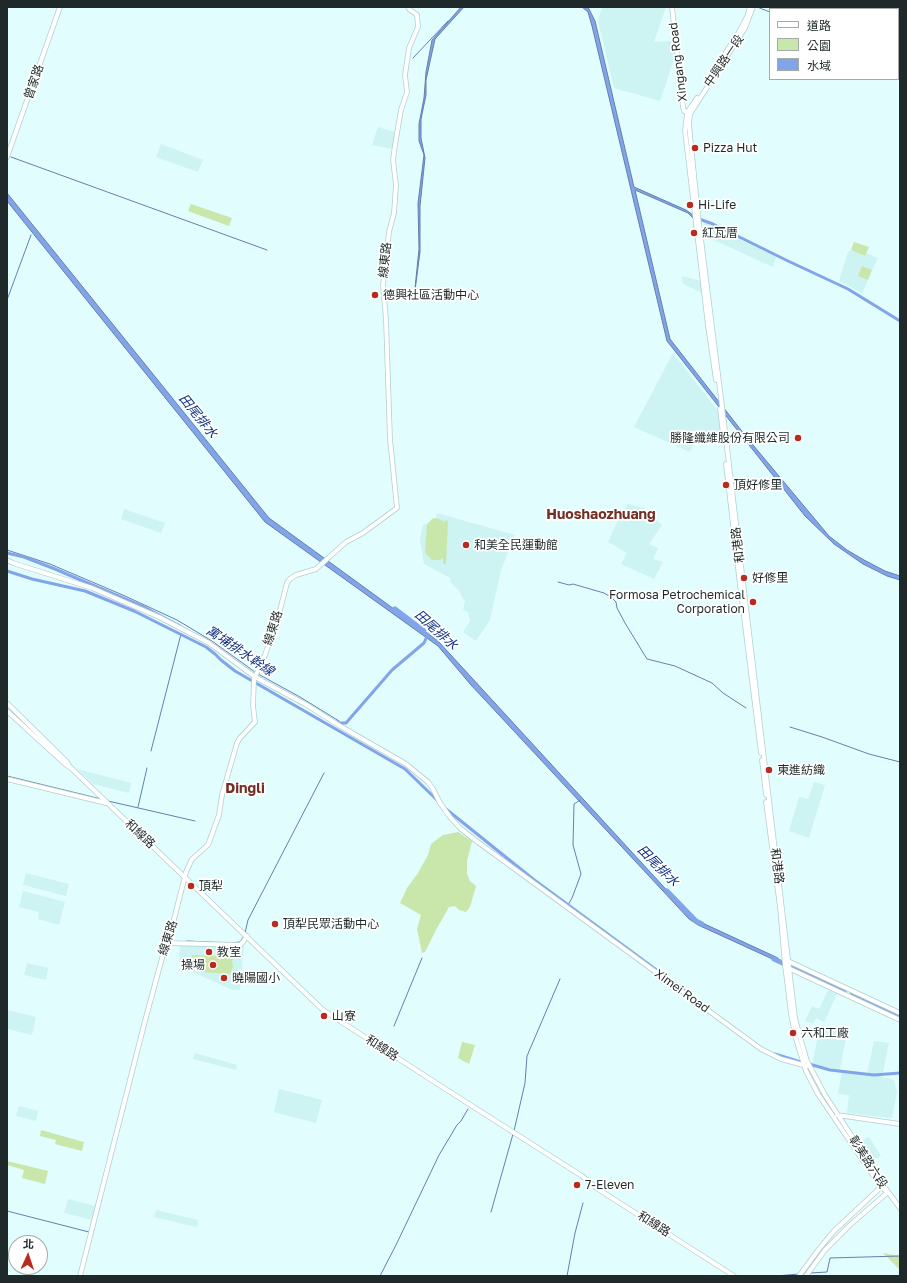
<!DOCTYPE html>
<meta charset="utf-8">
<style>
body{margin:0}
#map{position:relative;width:907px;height:1283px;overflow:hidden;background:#e2fdfd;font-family:"Golos Text","Noto Sans TC",sans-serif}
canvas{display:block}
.frame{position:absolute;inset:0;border:8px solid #1f2929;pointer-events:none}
.legend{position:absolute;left:769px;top:8px;width:130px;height:72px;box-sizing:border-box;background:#fff;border:1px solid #a5a9a9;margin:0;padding:5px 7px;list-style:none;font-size:12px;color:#1f2929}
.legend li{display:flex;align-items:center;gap:8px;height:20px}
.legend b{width:20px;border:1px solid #a5a9a9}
.north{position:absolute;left:8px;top:1235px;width:40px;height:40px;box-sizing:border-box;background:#fff;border:1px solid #a5a9a9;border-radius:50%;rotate:3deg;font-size:11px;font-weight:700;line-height:16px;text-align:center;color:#1f2929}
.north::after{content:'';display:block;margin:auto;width:14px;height:18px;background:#b92b1f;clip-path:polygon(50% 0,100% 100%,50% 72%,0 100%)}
</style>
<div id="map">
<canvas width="907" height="1283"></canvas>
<div class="frame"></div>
<ul class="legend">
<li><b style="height:5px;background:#fff"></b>道路</li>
<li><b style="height:11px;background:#c9e6ab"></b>公園</li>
<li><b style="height:11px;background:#82a4e9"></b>水域</li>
</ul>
<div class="north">北</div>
</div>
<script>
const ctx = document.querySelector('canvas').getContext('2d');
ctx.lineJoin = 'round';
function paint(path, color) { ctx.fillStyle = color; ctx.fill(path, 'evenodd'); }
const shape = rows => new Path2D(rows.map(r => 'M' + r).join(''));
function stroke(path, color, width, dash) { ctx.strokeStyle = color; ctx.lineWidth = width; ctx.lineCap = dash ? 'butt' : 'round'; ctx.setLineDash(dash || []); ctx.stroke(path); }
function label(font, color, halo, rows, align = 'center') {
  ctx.font = font + ' "Golos Text","Noto Sans TC",sans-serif'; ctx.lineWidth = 3.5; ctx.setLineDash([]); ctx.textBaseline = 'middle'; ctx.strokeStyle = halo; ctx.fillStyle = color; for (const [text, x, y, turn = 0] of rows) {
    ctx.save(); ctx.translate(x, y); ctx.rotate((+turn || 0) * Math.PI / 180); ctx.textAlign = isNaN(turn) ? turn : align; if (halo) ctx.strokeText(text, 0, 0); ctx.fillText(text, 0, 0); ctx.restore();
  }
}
paint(shape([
 [602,7,666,7,654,42,673,41,675,56,660,101,614,88,598,21],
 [378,127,395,132,393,149,372,145],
 [161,144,203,160,198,172,156,157],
 [705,223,776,257,773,267,705,236,704,224],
 [851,250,865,256,866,253,878,258,872,270,862,267,858,276,868,280,862,293,839,281,848,252],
 [682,276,701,281,703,293,683,284],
 [673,353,718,411,721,444,698,435,690,452,634,427],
 [628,504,644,508,662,525,649,544,658,548,653,559,663,562,654,579,621,564,627,553,608,542,620,516],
 [124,509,165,523,161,533,121,519],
 [437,513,515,535,501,570,490,620,476,641,463,632,470,621,468,612,463,610,465,601,462,597,459,590,451,583,450,578,424,564,420,540,422,528,424,524,434,524],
 [77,769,131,783,129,793,93,784],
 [814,782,825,785,809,838,789,831,799,797,808,799],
 [26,873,69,884,66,896,23,885],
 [23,891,65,902,59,925,38,919,39,912,19,907],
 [180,944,240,946,244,944,240,990,233,990,181,967,179,960],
 [27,963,48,968,46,980,24,975],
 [828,990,837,994,824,1022,816,1018,813,1024,805,1021,812,1006,819,1009],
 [7,1010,36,1017,32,1035,7,1029],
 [820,1026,847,1032,840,1070,812,1065],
 [874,1041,889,1043,882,1077,894,1080,897,1092,892,1118,847,1113,849,1095,838,1094,842,1072,867,1075],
 [195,1053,237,1065,236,1070,193,1059],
 [279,1089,322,1100,316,1123,274,1112],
 [19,1106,38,1111,36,1121,16,1116],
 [869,1137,881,1156,869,1162,857,1142],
 [68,1199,96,1206,93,1220,64,1213],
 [156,1210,198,1220,197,1227,154,1217]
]), '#cdf3f3');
paint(shape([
 [191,204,232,218,229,226,188,211],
 [854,242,869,247,865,256,851,250],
 [862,266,872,270,868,280,858,276],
 [435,518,439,519,445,522,445,520,448,521,446,564,443,564,443,558,439,560,432,560,427,555,425,552,427,524,432,519],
 [458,832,472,841,467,861,467,874,470,881,476,886,470,907,466,912,459,910,455,906,449,907,436,930,425,952,422,953,417,929,421,915,400,903,407,888,418,873,428,855,431,844,443,835],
 [192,955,233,957,233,960,232,960,233,967,231,971,233,971,233,974,200,972,195,967,195,963,197,959,192,958],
 [462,1042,475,1045,469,1064,458,1058],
 [41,1130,84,1142,82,1151,55,1144,56,1140,40,1136],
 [7,1161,48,1171,45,1184,22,1178,24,1170,7,1165],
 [883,1253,900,1256,900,1270]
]), '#c9e6ab');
const water = shape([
 [461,7,464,7,435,39,426,80,426,95,421,119,421,138,425,158,420,206,420,252,414,298,419,249,418,203,424,155,419,141,419,124,424,98,426,72,432,40,461,7],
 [582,7,587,7,589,9,595,21,634,187,686,210,693,215,693,218,688,213,635,190,670,339,748,439,829,536,847,550,864,560,885,571,900,576,900,580,887,576,863,564,834,544,805,516,667,341,592,26,588,12,582,7],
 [7,193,269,518,438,641,685,910,696,920,778,958,779,962,698,925,689,919,471,685,438,646,265,522,7,201,7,193]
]);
paint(water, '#82a4e9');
stroke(water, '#647faf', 1);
stroke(shape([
 [757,7,770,12],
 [413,58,448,21],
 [898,71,900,71],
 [11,157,267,250],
 [7,300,31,235],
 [7,550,50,564,125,596,177,620,212,641,255,672],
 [558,582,569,585,573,584,604,593,611,597,616,602,617,608,625,623,647,659,675,666,712,683,723,693,746,708],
 [258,674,300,697,339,721],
 [790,727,822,737,869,754,900,762],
 [151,751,181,634],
 [7,776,101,799],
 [108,801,195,821],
 [138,807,147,768],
 [568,905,572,898,581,874,573,845,574,804,580,800],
 [245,933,248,920,324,773],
 [187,941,230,943,240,942,244,936],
 [394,1026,422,958],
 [514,1131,525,1083,527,1056,560,979],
 [7,1211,89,1232],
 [491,1212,513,1134],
 [810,1273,827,1272,830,1258,900,1256],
 [380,1276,396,1245,439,1155,457,1125,461,1121,468,1109],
 [567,1276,575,1233,583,1203],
 [776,1276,799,1274]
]), '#647faf', 1);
stroke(shape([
 [699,219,713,224,788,261,848,289,900,321],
 [7,553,24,557,55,569,144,607,180,626],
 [7,571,32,579,85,591,134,611,206,647,215,654,221,660,235,671,405,769,438,801],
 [336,722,339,723,346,723,392,670,424,643,428,634],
 [446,809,533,879,685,991],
 [775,1054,804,1063],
 [809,1064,830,1070,874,1075,900,1073]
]), '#82a4e9', 3);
stroke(shape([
 [395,609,424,631],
 [667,891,696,921,702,924],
 [774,959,844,992],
 [852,995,900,1017]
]), '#82a4e9', 5);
const secondary = shape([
 [672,7,683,107,684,111,690,114],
 [753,7,745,28,690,114,689,124,698,215,723,414,795,1018,800,1037,807,1061,825,1095,888,1192,900,1208],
 [708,80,739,32,747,17,750,7],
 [697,98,687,113,685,131,708,326,716,380],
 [7,157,60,7],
 [720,409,723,434],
 [726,464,740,585,761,753],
 [7,560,13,563,92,588,159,617,209,643,255,677,305,704,340,726,406,764,428,782,433,789,440,803,450,817,460,828,475,840,761,1049,781,1059,807,1066],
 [7,703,67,762,70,767],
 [7,711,65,764,71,768,323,1010,433,1081,582,1176,598,1189,734,1276],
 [762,760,766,795],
 [7,779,106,803],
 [766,802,780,907,785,965,791,1014,796,1039,806,1071,818,1094,874,1177,881,1187,886,1191],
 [168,943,240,945,243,942,247,936],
 [788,961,900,1013],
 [788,968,900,1020],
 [837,1115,900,1124],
 [80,1276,145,1021,165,947,168,943,186,872,192,859,208,845,219,815,222,795,237,743,240,738,255,722,253,706,254,679,265,655,280,610,287,583,290,579,296,575,316,569,346,542,363,533,397,508,390,439,386,320,383,285,389,232,394,213,396,185,393,160,395,145,401,110,407,92,405,75,409,48,418,27,417,15,409,9,410,7],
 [799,1276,819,1249,834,1231,882,1186],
 [806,1276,825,1250,850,1225,888,1192]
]);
stroke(secondary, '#b3cece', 5.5);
stroke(secondary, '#fff', 4);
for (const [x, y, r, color] of [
 [695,148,4,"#b92b1f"],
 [690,205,4,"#b92b1f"],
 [694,233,4,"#b92b1f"],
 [375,295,4,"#b92b1f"],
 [798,438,4,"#b92b1f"],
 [726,485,4,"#b92b1f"],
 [466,545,4,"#b92b1f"],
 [744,578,4,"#b92b1f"],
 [753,602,4,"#b92b1f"],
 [769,770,4,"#b92b1f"],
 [191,886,4,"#b92b1f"],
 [275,924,4,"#b92b1f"],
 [209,952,4,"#b92b1f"],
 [213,965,4,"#b92b1f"],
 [224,978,4,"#b92b1f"],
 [324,1016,4,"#b92b1f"],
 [793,1033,4,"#b92b1f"],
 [577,1185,4,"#b92b1f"]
]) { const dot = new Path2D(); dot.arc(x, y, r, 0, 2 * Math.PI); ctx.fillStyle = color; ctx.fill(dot); stroke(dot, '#fff', 1.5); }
label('12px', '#1f2929', '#fff', [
 ["中興路一段",724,61,-56],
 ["Xingang Road",678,62,-97],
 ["曾家路",34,82,-71],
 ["線東路",385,260,-84],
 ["和港路",738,545,-97],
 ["線東路",273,628,-72],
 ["和線路",140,834,43],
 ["和港路",777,866,83],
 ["線東路",168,938,-73],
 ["Ximei Road",682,991,36],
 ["和線路",382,1048,33],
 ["彰美路六段",868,1162,57],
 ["和線路",654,1224,32]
]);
label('12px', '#1f2929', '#fff', [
 ["Pizza Hut",703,148],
 ["Hi-Life",698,205],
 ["紅瓦厝",702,233],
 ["德興社區活動中心",383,295],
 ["勝隆纖維股份有限公司",790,438,"right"],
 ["頂好修里",734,485],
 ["和美全民運動館",474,545],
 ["好修里",752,578],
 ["Formosa Petrochemical",745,595,"right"],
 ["Corporation",745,609,"right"],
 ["東進紡織",777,770],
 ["頂犁",199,886],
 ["頂犁民眾活動中心",283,924],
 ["教室",217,952],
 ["操場",205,965,"right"],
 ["曉陽國小",232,978],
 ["山寮",332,1016],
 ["六和工廠",801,1033],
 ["7-Eleven",585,1185]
], 'left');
label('italic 13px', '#113381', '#fff', [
 ["田尾排水",198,416,51],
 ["田尾排水",436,630,42],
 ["寓埔排水幹線",240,651,34],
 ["田尾排水",658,866,45]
]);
label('bold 14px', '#742f26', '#fff', [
 ["Huoshaozhuang",601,515],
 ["Dingli",245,789]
]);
</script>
